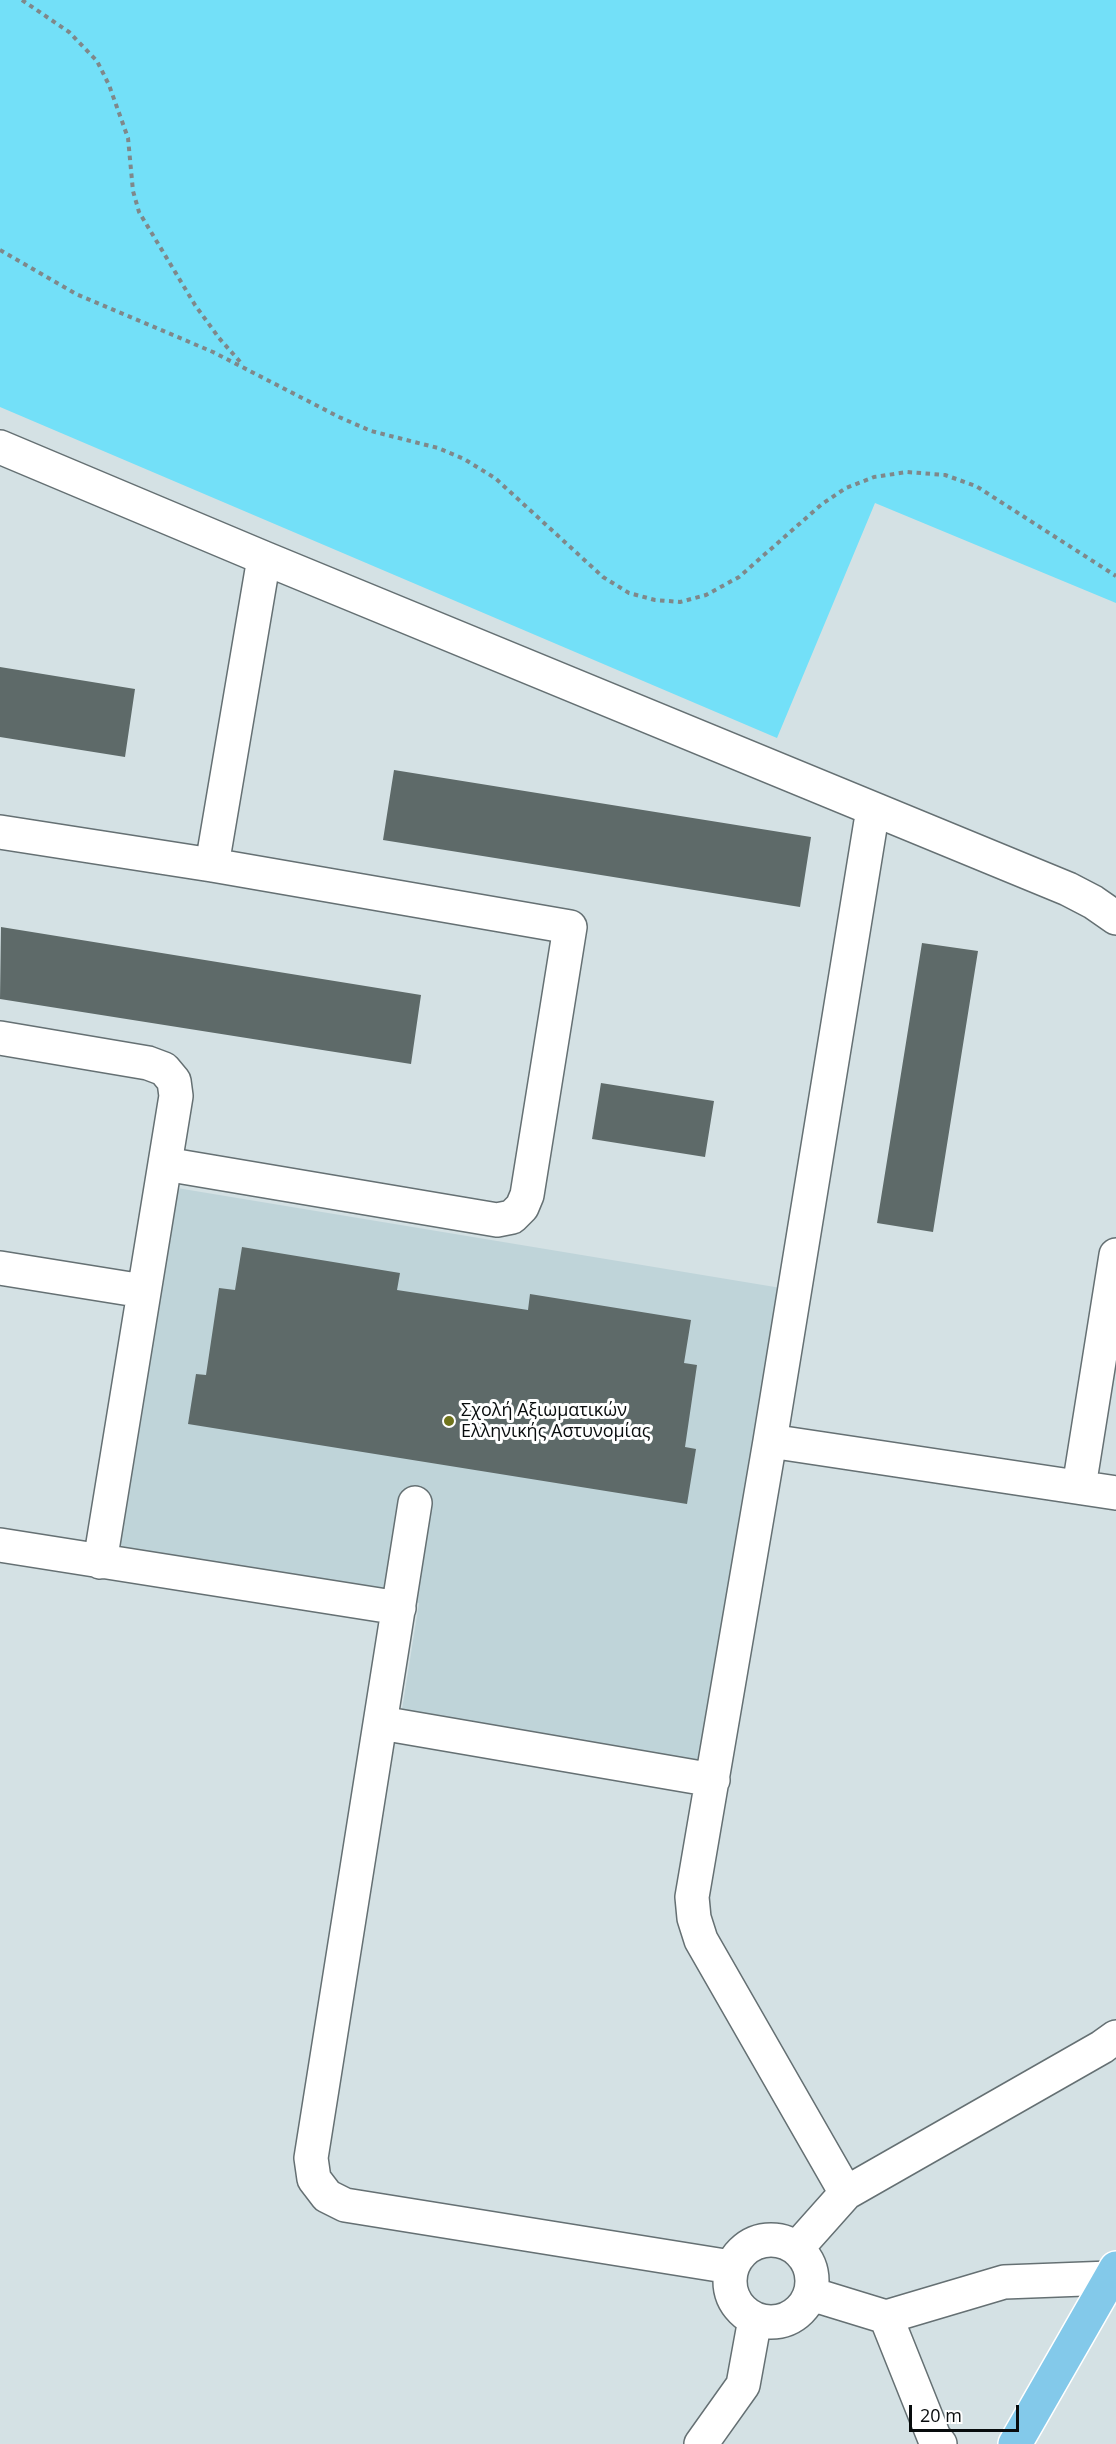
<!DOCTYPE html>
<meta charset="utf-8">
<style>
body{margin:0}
#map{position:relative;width:1116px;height:2444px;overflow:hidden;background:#d4e1e4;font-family:"Open Sans",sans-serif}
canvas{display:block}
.scale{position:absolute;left:909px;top:2405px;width:110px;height:27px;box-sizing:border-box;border:3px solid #080c0d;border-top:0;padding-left:8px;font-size:18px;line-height:21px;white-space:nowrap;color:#080c0d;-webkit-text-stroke:4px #fff;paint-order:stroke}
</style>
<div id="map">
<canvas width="1116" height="2444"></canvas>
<div class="scale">20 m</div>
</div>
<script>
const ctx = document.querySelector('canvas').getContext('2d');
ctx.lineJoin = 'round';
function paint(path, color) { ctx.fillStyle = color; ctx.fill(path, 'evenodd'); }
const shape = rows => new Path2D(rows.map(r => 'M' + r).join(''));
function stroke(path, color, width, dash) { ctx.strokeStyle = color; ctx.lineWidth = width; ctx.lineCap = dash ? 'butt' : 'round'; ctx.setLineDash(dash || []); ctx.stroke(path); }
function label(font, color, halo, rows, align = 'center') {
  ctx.font = font + ' "Open Sans",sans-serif'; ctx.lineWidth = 6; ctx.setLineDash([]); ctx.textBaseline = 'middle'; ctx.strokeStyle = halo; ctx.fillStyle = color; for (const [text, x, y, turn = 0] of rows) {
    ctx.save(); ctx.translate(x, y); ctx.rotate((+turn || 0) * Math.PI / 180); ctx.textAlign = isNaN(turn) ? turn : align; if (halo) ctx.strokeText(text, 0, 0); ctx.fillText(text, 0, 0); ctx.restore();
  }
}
paint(shape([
 [177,1188,781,1288,703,1765,401,1716,419,1603,118,1554]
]), '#bfd4d9');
paint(shape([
 [0,0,1116,0,1116,603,875,503,777,738,0,407]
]), '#73e0f8');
paint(shape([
 [0,667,135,689,125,757,0,737],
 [394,770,811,837,800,907,383,840],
 [1,927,421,995,411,1064,0,999],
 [922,943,978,951,933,1232,877,1223],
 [601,1083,714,1101,705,1157,592,1139],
 [242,1247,400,1273,397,1290,528,1310,530,1294,691,1320,684,1363,697,1365,685,1447,696,1449,687,1504,188,1424,196,1374,206,1375,219,1288,235,1290]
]), '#5e6a69');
const minor = shape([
 [0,447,264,558,1068,889,1093,902,1116,918],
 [0,832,212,865,570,927,527,1195,522,1207,512,1217,497,1220,165,1164],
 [212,865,264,558],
 [0,1038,148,1063,164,1069,174,1081,176,1096,100,1562],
 [0,1268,143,1291],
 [770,1441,1116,1493],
 [1079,1487,1116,1255],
 [415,1503,311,2158,314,2179,327,2196,345,2205,731,2267],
 [0,1545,399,1608],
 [381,1723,713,1780],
 [846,2193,1102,2047,1116,2037],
 '730 2281a41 41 0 1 1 82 0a41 41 0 1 1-82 0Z',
 [797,2248,846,2193,701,1940,694,1918,692,1897,770,1441,873,809],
 [811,2294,886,2317,1004,2282,1110,2278],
 [886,2317,934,2437,940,2444],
 [701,2444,743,2385,755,2319]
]);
const major = shape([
 [1015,2444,1116,2268]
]);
stroke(minor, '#657073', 36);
stroke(major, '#fff', 36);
stroke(shape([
 [22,0,69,32,97,61,109,85,128,138,133,191,139,212,195,305,219,338,242,364],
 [0,250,76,294,213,352,339,417,371,431,438,448,464,459,495,478,603,577,629,593,655,600,680,602,706,595,739,577,822,504,846,488,874,477,907,472,945,475,976,486,1116,576]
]), '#7f888a', 4, [4.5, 4.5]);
stroke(minor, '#fff', 33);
stroke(major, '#83c9ea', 33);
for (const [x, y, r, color] of [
 [449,1421,6,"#70741c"]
]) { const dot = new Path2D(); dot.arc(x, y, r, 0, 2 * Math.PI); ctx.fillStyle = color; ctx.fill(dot); stroke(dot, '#fff', 2); }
label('18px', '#080c0d', '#fff', [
 ["Σχολή Αξιωματικών",461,1411],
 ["Ελληνικής Αστυνομίας",461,1432]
], 'left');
</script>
